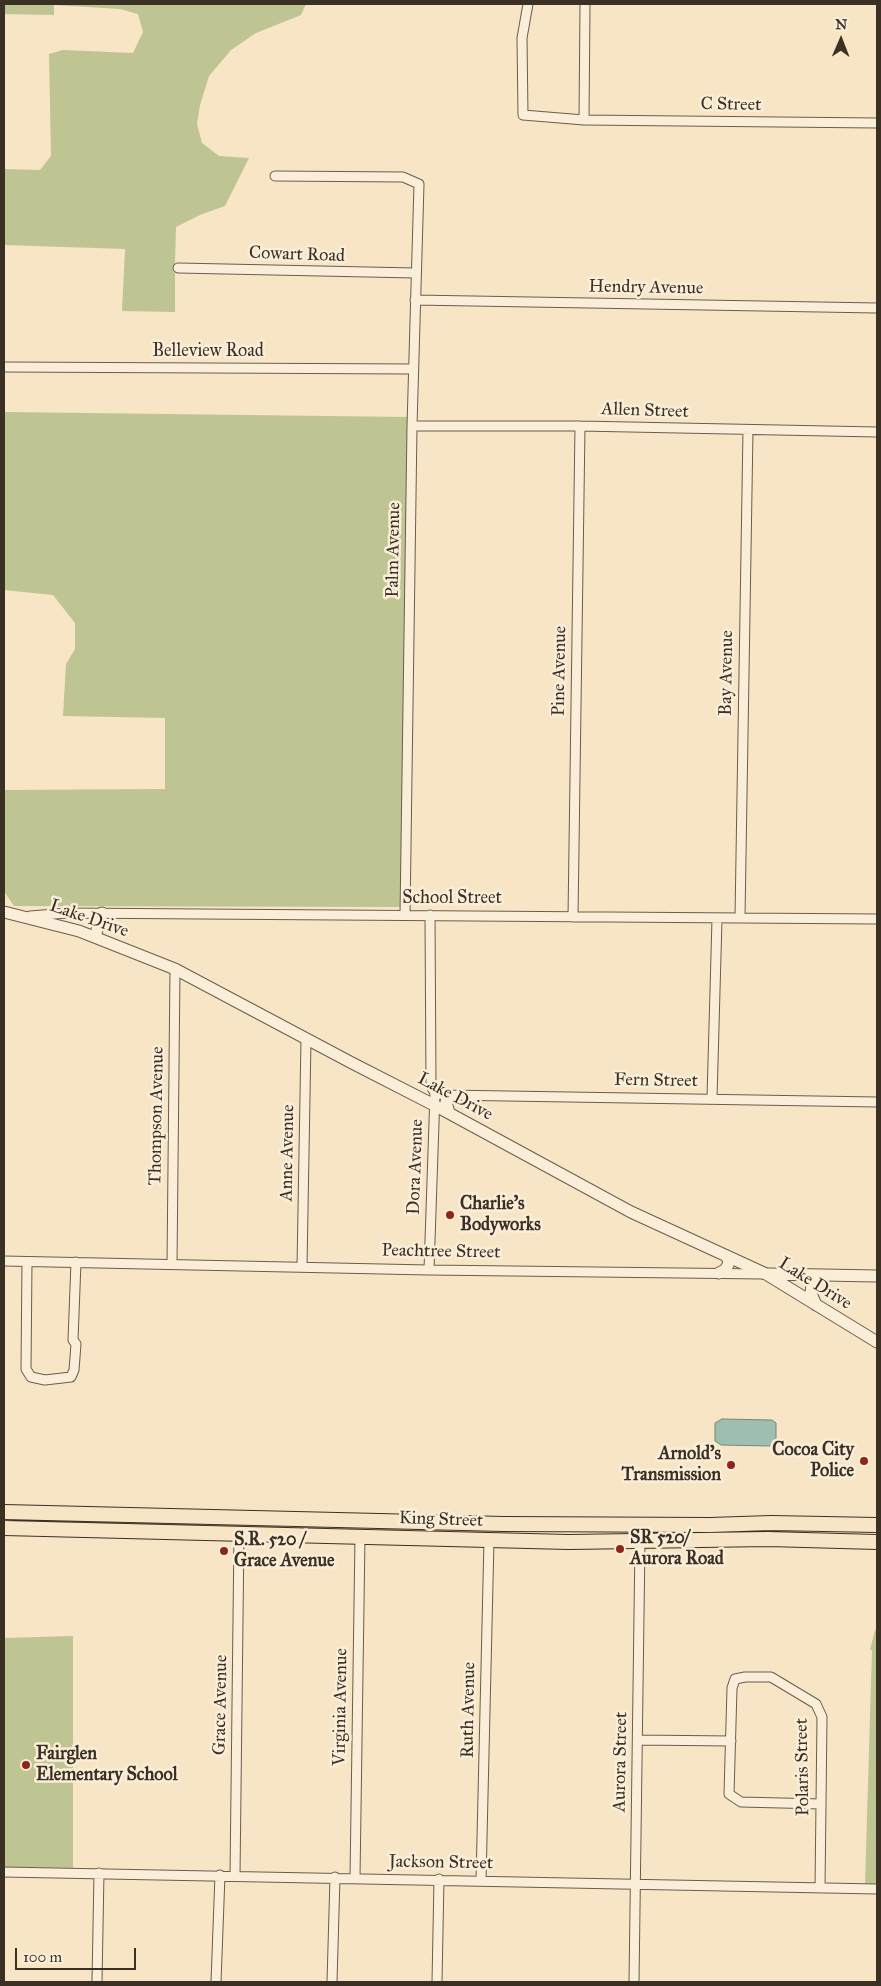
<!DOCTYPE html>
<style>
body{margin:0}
#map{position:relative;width:881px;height:1986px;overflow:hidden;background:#f7e5c5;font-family:"IM FELL Great Primer",serif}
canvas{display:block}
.frame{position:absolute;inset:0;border:5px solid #3b3024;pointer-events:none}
.north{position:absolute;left:816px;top:15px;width:50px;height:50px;-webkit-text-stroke:4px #faeed9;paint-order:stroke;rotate:1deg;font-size:14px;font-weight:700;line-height:20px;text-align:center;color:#3b3024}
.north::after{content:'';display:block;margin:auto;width:18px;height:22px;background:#3b3024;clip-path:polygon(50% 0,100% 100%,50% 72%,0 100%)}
.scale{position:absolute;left:15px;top:1948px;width:121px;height:22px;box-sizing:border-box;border:2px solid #3b3024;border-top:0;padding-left:6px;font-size:15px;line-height:18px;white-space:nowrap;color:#3b3024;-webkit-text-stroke:4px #faeed9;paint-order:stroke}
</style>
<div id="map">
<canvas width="881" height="1986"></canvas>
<div class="frame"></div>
<div class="north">N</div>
<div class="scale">100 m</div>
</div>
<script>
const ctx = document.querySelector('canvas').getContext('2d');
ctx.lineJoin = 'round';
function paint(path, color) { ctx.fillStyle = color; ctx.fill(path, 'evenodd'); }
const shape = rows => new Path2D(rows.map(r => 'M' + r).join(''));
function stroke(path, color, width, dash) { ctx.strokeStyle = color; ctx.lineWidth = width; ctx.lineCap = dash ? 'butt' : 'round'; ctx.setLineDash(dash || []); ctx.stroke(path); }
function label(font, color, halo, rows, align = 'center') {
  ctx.font = font + ' "IM FELL Great Primer",serif'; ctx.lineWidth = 5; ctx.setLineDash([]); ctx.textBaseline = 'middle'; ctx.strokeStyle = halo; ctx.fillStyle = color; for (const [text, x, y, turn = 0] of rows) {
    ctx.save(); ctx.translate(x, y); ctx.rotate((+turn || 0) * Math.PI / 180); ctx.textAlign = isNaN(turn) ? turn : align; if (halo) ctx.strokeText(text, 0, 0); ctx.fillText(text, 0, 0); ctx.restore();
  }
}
paint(shape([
 [4,4,306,4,301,15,256,33,231,50,209,76,200,105,197,124,202,143,219,156,249,158,225,206,200,215,176,227,175,263,174,264,173,272,175,273,175,312,122,311,125,249,4,245,4,169,40,170,51,156,49,54,63,50,133,53,143,32,138,14,120,9,54,5,54,15,4,14],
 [4,412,408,417,401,907,14,906,5,893,4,790,165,789,165,718,63,716,66,664,75,649,75,623,53,595,4,590],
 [875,1630,877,1630,877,1884,865,1884,872,1650,870,1650],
 [73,1636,73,1868,4,1867,4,1638]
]), '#bfc493');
const water = shape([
 [722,1419,772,1420,776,1423,776,1442,772,1446,721,1445,715,1441,715,1423,722,1419]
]);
paint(water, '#9ebfb0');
stroke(water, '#768678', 1);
const minor = shape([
 [528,4,522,38,523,115,584,120,877,123],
 [584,120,585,4],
 [275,176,403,177,419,184,412,426,405,915],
 [178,268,415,273],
 [415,300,877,308],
 [4,367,413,369],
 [412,426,580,426,877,432],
 [30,916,67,913,877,919],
 [573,917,580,426],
 [740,917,748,430],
 [435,1093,445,1095,877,1102],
 [712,1098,717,919],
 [4,1261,429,1270,763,1274],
 [27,1262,26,1369,31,1377,45,1380,71,1377,74,1370,76,1344,73,1340,76,1262],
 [172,1264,175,969],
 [302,1267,306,1039],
 [429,1270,435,1093,431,1086,430,915],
 [638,1740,731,1741],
 [4,1872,877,1889],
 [235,1876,239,1534],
 [355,1878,360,1536],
 [481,1881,489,1540],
 [820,1888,821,1804,822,1717,816,1704,771,1677,745,1677,735,1679,732,1688,729,1794,741,1802,821,1804],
 [97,1982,99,1873],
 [216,1982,220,1875],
 [332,1982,335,1877],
 [437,1982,439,1879],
 [634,1982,640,1542]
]);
const tertiary = shape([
 [4,912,79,931,175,969,352,1063,434,1105,631,1212,766,1274,877,1342],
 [95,937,102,913],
 [448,1095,446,1102,449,1113],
 [719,1273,725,1270,728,1265,729,1260,725,1255],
 [768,1274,877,1276],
 [816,1305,811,1293,812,1284,818,1275]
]);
const primary = shape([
 [4,1512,504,1524,710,1525,771,1523,877,1525],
 [4,1528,569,1542,768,1539,877,1542]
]);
stroke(minor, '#6a5d4c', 11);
stroke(tertiary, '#6a5d4c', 13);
stroke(primary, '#3b3024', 16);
stroke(minor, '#faeed9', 9);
stroke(tertiary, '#faeed9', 11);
stroke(primary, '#f7e5c5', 14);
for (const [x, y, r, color] of [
 [450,1215,5,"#8f2418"],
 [864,1461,5,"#8f2418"],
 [731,1465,5,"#8f2418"],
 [620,1549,5,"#8f2418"],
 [224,1551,5,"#8f2418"],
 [26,1765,5,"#8f2418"]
]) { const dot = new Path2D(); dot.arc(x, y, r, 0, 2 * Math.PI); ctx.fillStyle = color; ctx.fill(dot); stroke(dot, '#faeed9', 2); }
label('18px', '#3b3024', '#faeed9', [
 ["C Street",731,105,1],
 ["Cowart Road",297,255,2],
 ["Hendry Avenue",646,288,1],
 ["Belleview Road",208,352],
 ["Allen Street",645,411,2],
 ["Palm Avenue",394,550,-89],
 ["Pine Avenue",560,671,-89],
 ["Bay Avenue",727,673,-89],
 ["School Street",452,899],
 ["Lake Drive",89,919,19],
 ["Fern Street",656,1081,1],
 ["Lake Drive",455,1097,28],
 ["Thompson Avenue",157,1116,-89],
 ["Anne Avenue",288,1153,-89],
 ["Dora Avenue",416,1167,-88],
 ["Peachtree Street",441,1252,1],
 ["Lake Drive",815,1284,32],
 ["King Street",441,1520,2],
 ["Grace Avenue",221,1705,-89],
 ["Virginia Avenue",341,1707,-89],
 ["Ruth Avenue",469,1710,-89],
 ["Aurora Street",621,1762,-89],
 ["Polaris Street",803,1767,-91],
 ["Jackson Street",441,1863,1]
]);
label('bold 18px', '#3b3024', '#faeed9', [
 ["Charlie's",460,1205],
 ["Bodyworks",460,1226],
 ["Cocoa City",854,1451,"right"],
 ["Police",854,1472,"right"],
 ["Arnold's",721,1455,"right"],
 ["Transmission",721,1476,"right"],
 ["SR 520/",630,1539],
 ["Aurora Road",630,1560],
 ["S.R. 520 /",234,1541],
 ["Grace Avenue",234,1562],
 ["Fairglen",36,1755],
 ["Elementary School",36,1776]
], 'left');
</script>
